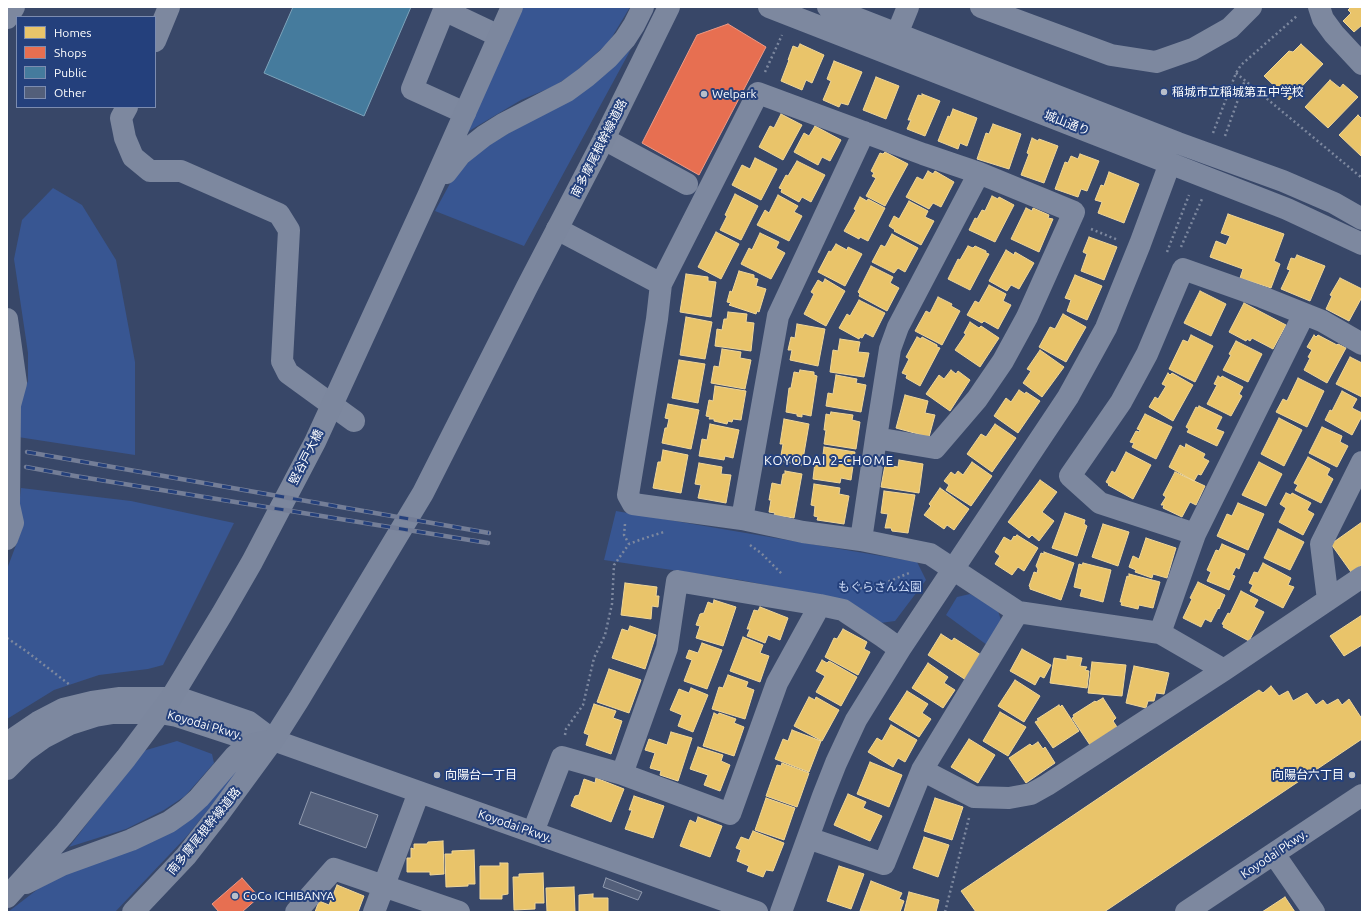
<!DOCTYPE html>
<meta charset="utf-8">
<style>
body{margin:0}
#map{position:relative;width:1369px;height:919px;overflow:hidden;background:#384768;font-family:Ubuntu,sans-serif}
canvas{display:block}
.frame{position:absolute;inset:0;border:8px solid #fff;pointer-events:none}
.legend{position:absolute;left:16px;top:16px;width:140px;height:92px;box-sizing:border-box;background:#24407c;border:1px solid #7c8cb0;margin:0;padding:5px 7px;list-style:none;font-size:12px;color:#fff}
.legend li{display:flex;align-items:center;gap:8px;height:20px}
.legend b{width:20px;border:1px solid #7c8cb0}
</style>
<div id="map">
<canvas width="1369" height="919"></canvas>
<div class="frame"></div>
<ul class="legend">
<li><b style="height:11px;background:#e9c46a"></b>Homes</li>
<li><b style="height:11px;background:#e76f51"></b>Shops</li>
<li><b style="height:11px;background:#457b9d"></b>Public</li>
<li><b style="height:11px;background:#535f7a"></b>Other</li>
</ul>
</div>
<script>
const ctx = document.querySelector('canvas').getContext('2d');
ctx.lineJoin = 'round';
function paint(path, color) { ctx.fillStyle = color; ctx.fill(path, 'evenodd'); }
const shape = rows => new Path2D(rows.map(r => 'M' + r).join(''));
function stroke(path, color, width, dash) { ctx.strokeStyle = color; ctx.lineWidth = width; ctx.lineCap = dash ? 'butt' : 'round'; ctx.setLineDash(dash || []); ctx.stroke(path); }
function label(font, color, halo, rows, align = 'center') {
  ctx.font = font + ' Ubuntu,"Noto Sans JP",sans-serif'; ctx.lineWidth = 4; ctx.setLineDash([]); ctx.textBaseline = 'middle'; ctx.strokeStyle = halo; ctx.fillStyle = color; for (const [text, x, y, turn = 0] of rows) {
    ctx.save(); ctx.translate(x, y); ctx.rotate((+turn || 0) * Math.PI / 180); ctx.textAlign = isNaN(turn) ? turn : align; if (halo) ctx.strokeText(text, 0, 0); ctx.fillText(text, 0, 0); ctx.restore();
  }
}
paint(shape([
 [522,7,630,7,609,42,572,75,552,87,521,100,464,134],
 [631,49,524,246,435,211,453,178,479,151,607,73],
 [53,188,82,205,116,260,135,362,135,455,18,437,15,411,28,381,28,353,14,259,22,220],
 [21,488,131,501,234,523,163,665,148,669,99,675,54,690,7,719,7,569,22,529,19,506],
 [616,511,917,562,926,580,895,621,880,623,843,600,740,580,604,560],
 [970,594,997,608,1002,623,987,645,946,615,957,597],
 [177,741,212,754,214,763,185,796,164,810,126,829,69,847,143,751],
 [236,767,240,770,187,836,115,912,8,912,38,889,73,869,113,856]
]), '#385692');
const homes = shape([
 [1351,7,1362,7,1362,25,1354,32,1343,21,1351,13,1348,10,1351,7],
 [800,44,824,55,812,83,806,80,802,90,781,81,789,60,788,60,793,46,798,48,800,44],
 [1301,44,1323,64,1289,100,1264,76,1289,51,1293,52,1301,44],
 [834,61,862,72,848,105,841,103,839,107,823,100,831,81,827,79,834,61],
 [876,77,899,86,886,119,863,110,876,77],
 [1330,80,1340,88,1343,84,1358,97,1328,128,1305,107,1330,80],
 [922,94,940,101,925,136,907,129,911,120,908,120,918,95,922,96,922,94],
 [953,109,977,118,967,146,960,143,958,149,938,141,948,116,950,117,953,109],
 [781,114,802,125,783,160,759,147,770,126,774,128,781,114],
 [1358,115,1362,119,1361,156,1339,135,1358,115],
 [993,124,1021,134,1009,169,977,159,986,133,989,134,993,124],
 [815,126,841,140,830,161,822,157,818,165,794,152,804,133,809,136,815,126],
 [1032,138,1038,141,1039,139,1058,146,1044,183,1021,175,1029,154,1027,153,1032,138],
 [885,152,908,164,885,206,866,196,876,178,872,176,874,173,871,171,880,153,883,154,885,152],
 [1080,154,1099,161,1087,191,1081,189,1078,197,1055,189,1065,162,1068,163,1071,156,1078,159,1080,154],
 [755,158,777,169,761,200,732,185,742,165,750,169,755,158],
 [797,161,825,175,811,202,802,197,799,202,781,192,782,189,779,188,786,175,788,176,797,161],
 [928,171,933,174,935,171,954,182,941,207,933,203,929,209,906,197,917,177,923,180,928,171],
 [1109,172,1139,184,1124,223,1098,213,1102,202,1095,200,1101,185,1104,186,1109,172],
 [735,194,758,206,741,240,720,230,727,216,725,215,735,194],
 [778,195,798,206,794,212,802,216,789,241,757,225,765,210,769,213,778,195],
 [992,196,998,199,999,197,1014,205,995,242,969,230,975,218,977,219,982,210,985,211,992,196],
 [860,197,867,201,868,199,885,208,868,241,860,237,859,239,844,231,856,210,854,209,860,197],
 [909,201,928,211,925,217,934,221,921,245,894,231,895,230,889,226,894,216,899,219,909,201],
 [1026,208,1032,211,1033,208,1049,215,1048,218,1053,219,1039,252,1011,239,1026,208],
 [1228,214,1284,234,1274,261,1280,264,1271,288,1240,278,1243,269,1210,257,1216,241,1226,245,1230,236,1221,233,1228,214],
 [716,232,739,244,721,279,698,267,716,232],
 [760,233,779,242,776,248,785,253,771,279,741,264,749,248,752,250,760,233],
 [892,234,918,248,905,272,898,268,894,273,872,262,881,245,885,247,892,234],
 [1089,237,1117,247,1104,280,1081,271,1087,254,1083,252,1089,237],
 [836,244,847,250,848,247,862,254,845,286,818,272,829,251,831,252,836,244],
 [968,246,973,248,975,246,986,251,986,253,989,254,970,290,948,279,958,259,960,260,968,246],
 [1006,250,1014,255,1015,252,1034,263,1019,289,1011,285,1007,291,989,281,1006,250],
 [1297,255,1325,266,1310,301,1281,289,1290,270,1287,269,1291,258,1295,259,1297,255],
 [871,266,893,277,890,283,899,288,887,311,859,296,860,294,858,292,871,266],
 [739,271,754,275,754,278,758,279,756,286,766,289,759,312,757,311,756,314,729,305,731,303,727,302,730,291,732,292,739,271],
 [686,274,708,277,708,281,716,282,711,317,680,312,686,274],
 [1075,275,1102,286,1087,320,1067,311,1071,300,1065,298,1075,275],
 [1340,278,1362,289,1362,297,1349,321,1326,309,1332,296,1330,295,1340,278],
 [825,279,845,291,826,326,804,314,814,294,811,292,818,280,823,283,825,279],
 [989,285,1006,294,1003,301,1011,305,998,329,984,321,982,323,967,315,975,301,979,303,989,285],
 [1200,291,1226,304,1211,336,1184,323,1200,291],
 [938,297,952,304,951,306,960,311,942,345,915,331,926,311,930,313,938,297],
 [859,300,885,313,873,337,865,333,862,338,860,337,859,339,839,328,847,314,850,316,859,300],
 [1244,303,1286,325,1273,349,1252,338,1250,341,1247,339,1246,341,1229,332,1244,303],
 [728,312,747,314,746,322,754,323,751,351,715,346,717,329,722,330,724,319,727,319,728,312],
 [1063,314,1086,327,1066,362,1039,347,1050,327,1055,329,1063,314],
 [686,317,712,322,705,359,680,355,686,317],
 [970,322,979,328,981,326,999,338,980,367,955,350,966,334,964,333,970,322],
 [797,324,825,329,818,366,790,360,792,350,788,350,791,337,795,338,797,324],
 [1191,335,1213,346,1195,382,1169,369,1183,340,1188,342,1191,335],
 [1314,335,1316,337,1318,335,1337,345,1338,344,1346,348,1327,383,1304,370,1310,358,1308,357,1312,350,1307,347,1314,335],
 [917,337,921,339,922,337,937,345,937,347,940,348,920,386,906,378,907,375,902,373,909,359,906,357,917,337],
 [840,339,860,342,858,352,869,353,864,377,830,372,833,350,838,351,840,339],
 [1236,341,1262,354,1248,382,1223,370,1231,355,1229,354,1236,341],
 [722,349,741,352,740,358,751,360,745,389,711,383,714,366,719,367,722,349],
 [1040,350,1064,367,1042,397,1023,383,1031,371,1027,369,1040,350],
 [1350,357,1362,363,1362,397,1336,384,1350,357],
 [679,360,705,364,698,403,672,398,679,360],
 [800,370,814,372,814,375,817,376,811,416,802,414,802,417,797,416,797,414,786,412,789,388,791,388,794,372,799,373,800,370],
 [951,370,956,374,958,371,970,380,950,411,926,394,939,375,944,379,951,370],
 [1168,373,1170,375,1172,373,1193,385,1173,421,1149,407,1155,397,1158,399,1166,386,1162,384,1168,373],
 [836,375,857,379,856,383,866,385,861,412,826,406,828,393,833,394,836,375],
 [1218,376,1221,378,1222,376,1243,387,1239,394,1242,396,1231,416,1207,404,1217,385,1214,384,1218,376],
 [1298,378,1324,391,1307,427,1276,412,1283,399,1287,401,1298,378],
 [715,386,746,391,741,420,733,419,732,422,728,421,727,424,714,421,714,419,709,419,710,417,706,416,709,400,713,401,715,386],
 [1019,390,1025,394,1026,392,1040,401,1018,433,994,416,1006,398,1011,402,1019,390],
 [1342,391,1357,399,1352,408,1362,413,1362,416,1352,435,1325,420,1330,410,1332,411,1342,391],
 [905,395,928,401,925,413,935,415,929,437,896,428,905,395],
 [668,404,699,410,691,449,662,443,665,428,667,428,669,419,665,418,668,404],
 [1199,406,1222,417,1216,429,1224,432,1217,446,1187,432,1189,429,1186,427,1196,407,1198,408,1199,406],
 [831,412,853,415,852,420,860,422,856,449,824,444,826,430,824,430,826,414,830,415,831,412],
 [1145,414,1172,427,1156,459,1132,447,1134,443,1130,442,1136,431,1139,432,1140,430,1137,429,1145,414],
 [1279,418,1302,430,1284,466,1261,454,1279,418],
 [784,419,809,424,802,465,780,461,783,444,780,444,784,419],
 [710,424,739,430,733,458,725,456,724,460,699,456,702,439,707,440,710,424],
 [995,424,1016,438,992,472,967,454,981,434,986,437,995,424],
 [1322,427,1342,436,1340,442,1348,446,1337,467,1309,453,1322,427],
 [1186,444,1205,454,1203,458,1209,461,1201,475,1198,474,1194,481,1169,467,1180,445,1185,448,1186,444],
 [824,447,855,452,851,480,841,478,840,483,813,479,815,462,822,463,824,447],
 [663,450,688,455,681,493,653,488,658,462,661,462,663,450],
 [1126,452,1151,465,1133,499,1108,485,1109,484,1106,482,1112,471,1115,473,1126,452],
 [1308,457,1330,469,1327,475,1333,479,1321,503,1295,490,1298,485,1294,483,1308,457],
 [899,460,923,464,919,493,881,487,885,465,898,467,899,460],
 [972,462,992,476,971,506,946,490,949,485,944,481,951,472,955,475,958,471,963,475,972,462],
 [1259,462,1282,474,1266,506,1242,495,1259,462],
 [699,463,722,467,721,474,731,475,726,503,698,498,701,485,695,484,699,463],
 [785,471,802,474,794,518,774,515,775,513,769,512,771,500,769,500,772,483,781,485,783,474,785,474,785,471],
 [1175,472,1205,486,1196,505,1190,502,1182,517,1163,508,1164,505,1161,505,1166,497,1163,495,1175,472],
 [1040,480,1057,492,1042,512,1054,521,1039,541,1032,535,1029,538,1008,522,1040,480],
 [814,484,840,488,839,494,849,496,844,524,817,520,818,517,814,516,815,506,811,505,814,484],
 [940,488,969,509,954,530,947,525,944,529,924,515,931,506,929,504,940,488],
 [884,491,915,495,908,533,892,531,891,528,885,528,888,514,881,513,884,491],
 [1286,493,1291,495,1292,493,1311,503,1307,510,1314,514,1303,535,1279,522,1286,508,1280,504,1286,493],
 [1238,503,1264,514,1248,550,1217,536,1227,514,1232,516,1238,503],
 [1065,513,1085,520,1084,524,1087,526,1077,556,1052,548,1065,513],
 [1362,522,1362,565,1351,572,1331,544,1362,522],
 [1103,524,1129,532,1118,566,1092,557,1103,524],
 [1278,529,1304,542,1290,570,1264,558,1278,529],
 [1017,535,1038,548,1024,571,1018,567,1012,575,995,564,1000,556,995,552,1004,537,1011,541,1014,536,1015,537,1017,535],
 [1146,538,1176,548,1167,578,1153,574,1152,578,1135,572,1136,570,1129,567,1133,556,1139,559,1146,538],
 [1222,544,1245,554,1239,569,1236,567,1232,575,1235,576,1229,590,1207,581,1211,572,1207,570,1216,550,1219,551,1222,544],
 [1044,552,1074,563,1061,600,1030,589,1030,587,1029,586,1034,572,1037,573,1038,569,1036,566,1041,553,1044,554,1044,552],
 [1083,563,1111,570,1103,602,1080,596,1082,589,1074,587,1079,564,1082,565,1083,563],
 [1263,563,1291,578,1288,585,1294,587,1283,608,1250,591,1253,585,1249,583,1254,572,1258,573,1263,563],
 [1129,574,1160,582,1153,608,1139,605,1138,609,1121,605,1122,602,1120,602,1127,576,1129,577,1129,574],
 [1198,582,1225,595,1219,609,1218,608,1211,622,1205,619,1201,627,1183,618,1192,599,1190,598,1198,582],
 [625,583,657,587,656,596,659,596,658,607,652,606,651,619,621,615,625,583],
 [1241,591,1258,600,1254,607,1264,612,1249,641,1223,627,1224,625,1222,624,1228,613,1230,614,1241,591],
 [714,600,736,607,723,646,696,638,700,626,696,625,700,614,704,613,708,602,713,604,714,600],
 [760,607,788,618,780,640,768,635,765,643,747,636,750,629,747,629,754,610,758,611,760,607],
 [1362,615,1362,645,1344,656,1330,636,1362,615],
 [630,626,656,635,645,669,612,658,622,629,628,631,630,626],
 [843,629,867,642,864,649,870,652,858,675,825,657,834,638,837,639,843,629],
 [941,634,952,641,954,638,981,655,966,680,928,655,941,634],
 [743,637,763,645,760,653,769,656,760,682,730,671,743,637],
 [702,643,722,650,707,689,684,681,692,660,686,658,689,650,698,653,702,643],
 [1022,649,1051,665,1044,678,1040,676,1035,685,1010,671,1022,649],
 [1067,656,1082,658,1080,666,1087,667,1085,670,1089,671,1087,688,1050,683,1054,658,1067,660,1067,656],
 [822,660,827,663,829,661,857,677,841,706,816,692,825,676,816,671,822,660],
 [1092,662,1126,665,1122,696,1088,693,1092,662],
 [928,663,948,677,944,683,955,690,943,708,912,688,928,663],
 [1134,666,1169,673,1164,694,1156,693,1154,701,1148,701,1146,708,1126,703,1134,666],
 [609,669,641,680,629,713,597,702,609,669],
 [728,675,748,682,746,687,754,690,745,719,712,709,719,687,723,688,728,675],
 [1015,680,1040,696,1024,722,998,706,1015,680],
 [1271,686,1279,696,1288,691,1293,701,1307,693,1316,705,1323,700,1327,705,1338,699,1342,705,1349,699,1362,719,1362,739,1104,912,976,912,961,891,1259,690,1263,693,1271,686],
 [691,688,708,695,693,732,678,726,682,715,670,710,679,689,689,693,691,688],
 [907,691,928,704,922,713,931,719,919,737,889,719,907,691],
 [809,697,815,700,816,697,839,710,822,741,794,726,809,697],
 [1103,698,1116,718,1113,721,1117,727,1090,745,1072,718,1074,717,1073,715,1095,701,1096,702,1103,698],
 [594,704,616,711,613,718,622,721,611,754,586,745,589,735,584,733,594,704],
 [1059,705,1060,707,1062,705,1079,731,1053,748,1035,722,1039,720,1037,719,1059,705],
 [1000,712,1026,727,1008,756,983,741,1000,712],
 [714,713,718,715,719,713,736,719,734,723,744,727,734,756,703,746,714,713],
 [891,725,917,740,905,762,898,758,893,767,868,752,877,738,882,741,891,725],
 [792,730,821,741,809,772,775,759,783,739,788,741,792,730],
 [671,732,692,738,678,781,660,775,661,771,650,768,655,753,645,750,649,739,667,745,671,732],
 [969,739,995,755,978,783,951,767,969,739],
 [1038,742,1043,749,1045,747,1055,763,1026,783,1009,758,1030,744,1032,746,1038,742],
 [698,747,723,755,721,761,730,765,720,791,704,785,708,775,690,769,698,747],
 [870,762,902,775,889,807,857,794,870,762],
 [782,763,809,773,797,807,766,796,777,765,781,766,782,763],
 [596,778,624,789,611,822,571,806,575,796,579,795,584,779,595,783,596,778],
 [848,794,866,802,863,808,882,816,870,841,834,825,848,794],
 [634,796,664,806,653,838,625,829,632,810,629,810,634,796],
 [766,798,795,808,784,840,755,830,766,798],
 [935,798,963,807,952,840,924,831,935,798],
 [698,817,722,826,710,857,680,846,690,820,696,823,698,817],
 [753,831,784,843,773,871,766,870,763,877,747,871,749,866,737,861,741,850,736,848,741,837,749,840,753,831],
 [924,837,949,845,938,877,913,868,924,837],
 [443,841,444,874,430,875,430,872,407,872,407,858,411,858,411,848,414,849,414,844,427,844,428,842,443,841],
 [474,850,475,884,468,884,468,886,446,887,445,854,452,854,452,851,474,850],
 [500,863,508,863,508,894,502,895,502,899,480,899,480,866,500,866,500,863],
 [839,866,864,874,851,909,827,901,839,866],
 [543,873,544,903,535,903,535,909,514,910,513,877,519,877,519,874,543,873],
 [871,881,902,893,899,899,904,901,900,912,860,911,871,881],
 [337,885,364,896,358,912,315,912,319,901,329,905,337,885],
 [574,887,575,912,547,912,546,888,574,887],
 [909,892,939,900,936,912,904,912,909,892],
 [593,894,593,898,608,898,608,912,579,912,579,895,593,894],
 [1285,897,1295,912,1262,912,1285,897]
]);
paint(homes, '#e9c46a');
stroke(homes, '#f0d697', 1);
const shops = shape([
 [728,24,766,47,699,175,642,143,697,35,728,24],
 [242,878,259,897,242,912,219,912,212,904,242,878]
]);
paint(shops, '#e76f51');
stroke(shops, '#ee9a85', 1);
const public = shape([
 [293,7,411,7,364,116,264,73,293,7]
]);
paint(public, '#457b9d');
stroke(public, '#7da3ba', 1);
const building = shape([
 [311,792,378,815,366,848,299,824,311,792],
 [606,878,642,892,638,900,603,887,606,878]
]);
paint(building, '#535f7a');
stroke(building, '#909aae', 1);
stroke(shape([
 [765,72,782,35],
 [1236,73,1362,178],
 [1213,133,1236,73,1241,65,1298,15],
 [1225,136,1245,80],
 [1091,229,1118,240],
 [1181,247,1202,199],
 [1167,252,1189,195],
 [625,524,624,535,629,544],
 [750,545,761,553,783,575],
 [845,586,857,588,873,588,909,573],
 [7,638,26,651,70,685],
 [565,735,566,729,583,705,594,658,605,635,612,604,614,565,629,544,642,539,664,532],
 [945,912,969,818]
]), '#7d889f', 2.5, [2, 3]);
stroke(shape([
 [769,7,1287,209,1362,244],
 [828,7,1178,143,1283,181,1334,203,1362,219],
 [981,7,1111,55,1156,62,1193,49,1230,28,1251,7],
 [1319,7,1323,19,1334,34,1362,64],
 [7,18,14,7],
 [897,34,908,7],
 [155,41,169,7],
 [127,107,121,118,125,138,133,157,150,171,181,171,279,214,289,230,282,361,288,373,354,421],
 [465,113,412,89,444,10,499,36],
 [604,139,687,184],
 [557,229,661,284],
 [7,319,16,383,10,405,9,505,13,523,7,539],
 [876,438,890,349,898,327,979,173],
 [742,519,778,316,864,132],
 [1195,534,1100,503,1070,476,1121,402,1147,354,1183,269,1262,297,1322,321,1362,344],
 [861,540,876,438,935,448,977,399,1003,361,1027,317,1074,212,979,173,923,154,758,93,661,284,657,319,628,495,633,504,742,519,803,532,861,540,930,554,1018,612,1160,633,1224,670],
 [1328,600,1321,544,1362,462],
 [1160,633,1195,534,1304,314],
 [7,743,38,722,63,709,92,702,120,698,171,698,185,700,249,722,273,740],
 [7,769,25,751,43,738,70,724,95,716,113,713,160,713,177,716,241,737,273,740,757,912],
 [922,770,974,797,1009,798,1031,794,1047,785,1224,670,1362,577],
 [622,774,730,814,777,683,820,605],
 [533,832,562,757,622,774,667,648,677,581,820,605,843,610,882,636,900,649],
 [808,838,884,864,922,770,1018,612],
 [1274,854,1314,912],
 [296,912,334,869,459,912],
 [374,912,419,792],
 [781,912,823,796,836,763,856,720,900,649,1068,397,1106,328,1140,244,1170,163],
 [1186,912,1362,795]
]), '#7d889f', 22);
stroke(shape([
 [446,173,460,155,484,136,503,124,567,91,586,77,608,58,625,39,634,25,643,7],
 [26,883,62,865,131,840,169,822,186,810,199,798,235,756,243,749,253,744,273,740],
 [7,897,64,834,126,758,171,698,222,614,252,562,315,442,428,196,512,7],
 [133,912,186,856,218,815,273,740,299,699,423,493,527,287,604,139,669,7]
]), '#7c879e', 22);
const rail = shape([
 [27,452,489,533],
 [26,467,75,476,488,543]
]);
stroke(rail, '#747e97', 4.5);
stroke(rail, '#24407c', 3, [9]);
for (const [x, y, r, color] of [
 [1164,92,4,"#b9bfca"],
 [704,94,4,"#b9bfca"],
 [437,775,4,"#b9bfca"],
 [1352,775,4,"#b9bfca"],
 [235,896,4,"#b9bfca"]
]) { const dot = new Path2D(); dot.arc(x, y, r, 0, 2 * Math.PI); ctx.fillStyle = color; ctx.fill(dot); stroke(dot, '#24407c', 1.5); }
label('12px', '#fff', '#24407c', [
 ["稲城市立稲城第五中学校",1172,92],
 ["Welpark",712,94],
 ["向陽台一丁目",445,775],
 ["向陽台六丁目",1344,775,"right"],
 ["CoCo ICHIBANYA",243,896]
], 'left');
label('12px', '#fff', '#24407c', [
 ["城山通り",1067,123,21],
 ["南多摩尾根幹線道路",599,148,-63],
 ["竪谷戸大橋",306,457,-63],
 ["Koyodai Pkwy.",205,725,16],
 ["Koyodai Pkwy.",515,826,19],
 ["南多摩尾根幹線道路",204,831,-51],
 ["Koyodai Pkwy.",1274,854,-34]
]);
label('12px', '#cbd9f4', '#24407c', [
 ["もぐらさん公園",880,587]
]);
ctx.letterSpacing = '1px';
label('13px', '#fff', '#24407c', [
 ["KOYODAI 2-CHOME",829,461]
]);
ctx.letterSpacing = '0px';
</script>
